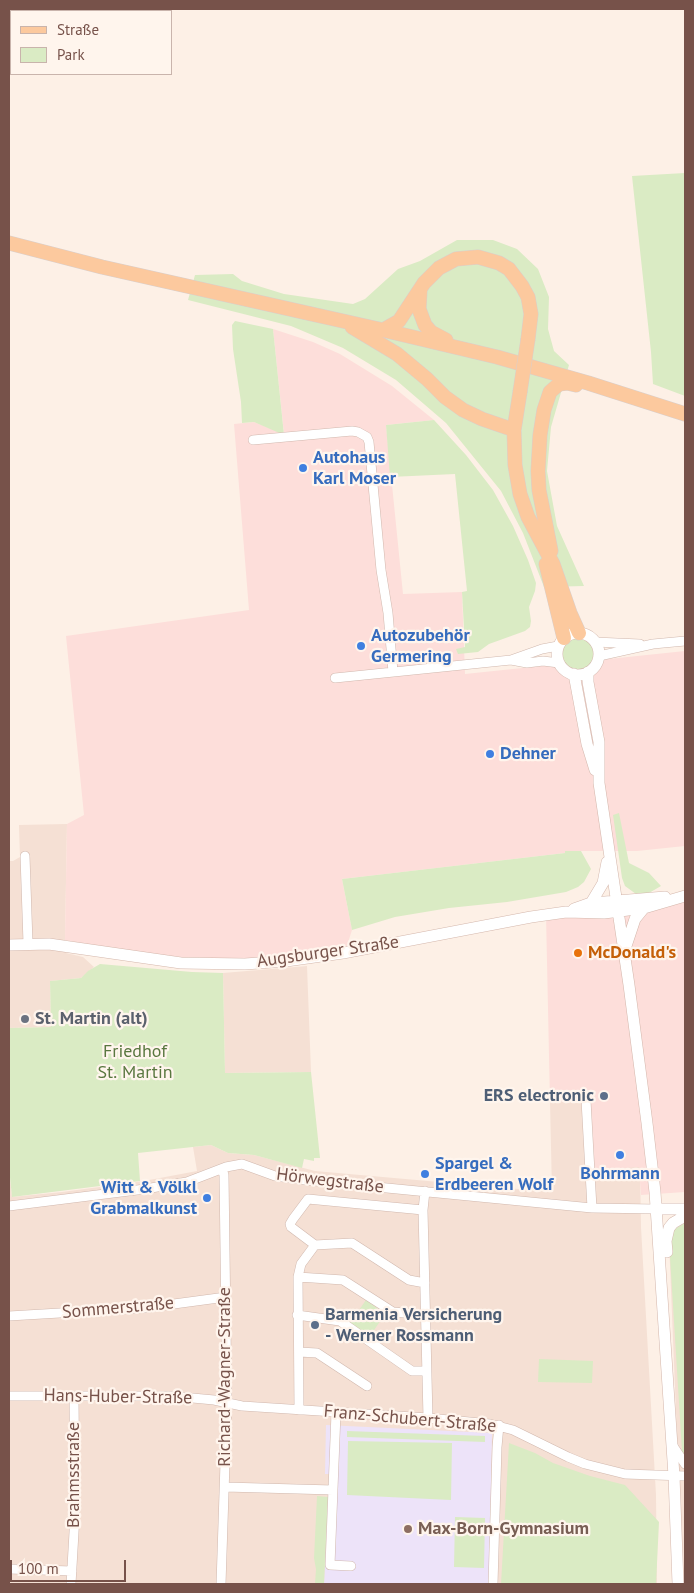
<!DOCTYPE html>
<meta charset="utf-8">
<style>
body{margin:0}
#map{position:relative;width:694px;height:1593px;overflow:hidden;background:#fdf0e6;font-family:"PT Sans",sans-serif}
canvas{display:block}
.frame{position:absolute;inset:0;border:10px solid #77524a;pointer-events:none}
.legend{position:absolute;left:10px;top:10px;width:162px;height:65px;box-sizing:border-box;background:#fff5ed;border:1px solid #c9b4ac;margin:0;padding:6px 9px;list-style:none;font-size:15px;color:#77524a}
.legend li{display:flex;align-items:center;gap:10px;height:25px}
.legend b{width:25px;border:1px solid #c9b4ac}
.scale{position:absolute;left:10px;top:1560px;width:116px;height:22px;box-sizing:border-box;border:2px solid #77524a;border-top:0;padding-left:6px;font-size:15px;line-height:18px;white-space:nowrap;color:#77524a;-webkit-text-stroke:4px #fff5ed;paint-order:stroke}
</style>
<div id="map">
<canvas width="694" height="1593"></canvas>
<div class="frame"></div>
<ul class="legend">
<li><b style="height:6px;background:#fcc99e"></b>Straße</li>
<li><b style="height:14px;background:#daebc4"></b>Park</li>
</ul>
<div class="scale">100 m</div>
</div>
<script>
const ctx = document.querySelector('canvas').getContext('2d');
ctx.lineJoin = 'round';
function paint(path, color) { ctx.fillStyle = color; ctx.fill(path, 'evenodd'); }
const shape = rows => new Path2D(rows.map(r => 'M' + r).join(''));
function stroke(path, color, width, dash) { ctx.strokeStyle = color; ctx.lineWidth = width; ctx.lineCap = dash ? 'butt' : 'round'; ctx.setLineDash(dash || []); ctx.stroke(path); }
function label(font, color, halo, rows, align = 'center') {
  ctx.font = font + ' "PT Sans",sans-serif'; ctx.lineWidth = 4.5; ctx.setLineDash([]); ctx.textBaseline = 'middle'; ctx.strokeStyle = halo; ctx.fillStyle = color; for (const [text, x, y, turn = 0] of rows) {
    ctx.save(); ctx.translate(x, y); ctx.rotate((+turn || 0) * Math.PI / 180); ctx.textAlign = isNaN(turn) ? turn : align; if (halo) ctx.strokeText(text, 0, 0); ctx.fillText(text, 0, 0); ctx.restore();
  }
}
paint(shape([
 [67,824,65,940,66,953,83,957,94,967,81,978,50,981,51,1027,9,1028,9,861,13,861,20,857,19,825],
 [307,966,311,1072,225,1073,223,973],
 [586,1100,640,1167,641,1227,656,1495,657,1584,9,1584,9,1168,12,1197,62,1192,144,1181,197,1171,193,1147,211,1145,228,1153,254,1155,315,1171,552,1192,550,1102],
 [685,1223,685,1584,683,1584,669,1241]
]), '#f5e0d4');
paint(shape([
 [273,329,313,342,340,354,392,386,434,420,386,425,403,594,462,592,465,674,685,651,685,846,637,851,565,851,565,853,342,879,352,930,346,949,287,956,243,959,182,957,130,952,65,940,67,824,84,815,66,636,249,610,234,424,254,422,284,434],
 [685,897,685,1192,641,1195,639,1167,590,1170,586,1100,550,1102,546,915]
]), '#fddeda');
paint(shape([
 [326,1425,492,1433,489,1584,324,1584,328,1497,331,1474,325,1474]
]), '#ede3f9');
paint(shape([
 [685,173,685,396,653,384,651,352,632,176],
 [457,240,493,240,517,249,538,269,549,297,548,329,554,351,569,365,551,427,547,471,557,526,584,586,544,587,523,533,501,491,446,423,396,380,343,348,291,326,188,300,195,275,233,274,242,281,284,294,353,304,365,299,398,269,420,261],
 [235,321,273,329,284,435,254,422,242,423,241,402,233,349,232,325],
 [434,420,466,455,493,490,513,526,528,560,536,583,535,591,529,607,531,621,530,627,525,631,489,644,478,652,458,654,456,649,465,647,462,592,467,591,455,474,390,477,386,425],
 '562 654a16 16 0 1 1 32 0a16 16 0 1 1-32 0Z',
 [619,813,629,863,649,873,661,886,649,893,636,894,625,886,622,878,613,815],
 [565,851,581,851,591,869,584,882,578,887,566,892,507,902,449,908,395,917,352,930,342,879,565,853],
 [100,964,192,972,223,973,225,1073,311,1072,320,1158,314,1158,314,1161,304,1159,302,1168,254,1155,228,1153,211,1145,138,1153,140,1181,12,1197,9,1168,9,1028,51,1027,50,981,81,978,88,971],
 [685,1223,685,1459,682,1451,669,1241,673,1230],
 [366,1300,385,1314,370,1336,350,1323],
 [539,1359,593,1361,592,1383,538,1382],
 [347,1431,485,1436,485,1442,347,1437],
 [348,1441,452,1443,451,1500,347,1495],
 [509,1443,535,1453,553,1463,590,1476,625,1485,659,1522,656,1584,501,1584],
 [317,1496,328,1497,324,1584,315,1584,316,1569,314,1558],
 [455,1517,485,1518,484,1568,454,1567]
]), '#daebc4');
const street = shape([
 [253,440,352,431,358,432,367,437,369,442,381,570,388,613,393,672],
 [595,642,640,644],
 [599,656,653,644,685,641],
 [511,660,542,649,558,646],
 [335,678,511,660,527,663,543,661,559,663],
 [25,856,28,943],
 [586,1100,592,1208],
 [425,1191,423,1210,428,1418],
 [9,1206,145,1189,187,1182,226,1167,242,1164,275,1176,305,1180,592,1208,656,1209],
 [315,1245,352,1243,409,1280,425,1283],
 [298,1277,343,1280,393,1312,426,1315],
 [297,1315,340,1321,412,1371,426,1371],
 [9,1316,144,1308,226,1297],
 [299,1352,317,1353,367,1386],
 [9,1396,171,1396,214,1400,242,1406,428,1418,490,1424,513,1430,568,1457,585,1464,625,1474,685,1476],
 [299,1410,298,1277,301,1264,315,1245,291,1227,290,1224,293,1219,308,1199,423,1210],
 [336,1413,330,1565,351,1566],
 [673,1446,685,1464],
 [225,1487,333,1490],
 [9,1569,72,1571],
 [71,1584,75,1515,74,1396],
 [221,1584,227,1402,224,1175,222,1169],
 [493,1584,497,1447,499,1425]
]);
const secondary = shape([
 '557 654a21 21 0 1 1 42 0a21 21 0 1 1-42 0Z',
 [588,672,588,682,599,742,599,783,629,985,647,1123,655,1192,674,1476,678,1584],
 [574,674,587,744,595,770],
 [591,903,603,883,607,862],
 [574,909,591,903,605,902,665,897],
 [9,945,49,944,181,963,245,964,286,961,343,953,531,917,566,912,604,913,644,908,685,896],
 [625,949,635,919,644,908],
 [656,1209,685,1209],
 [667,1252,666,1241,669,1228,673,1223,685,1216]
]);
const primary = shape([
 [9,243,102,267,383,330,497,357,588,383,685,414],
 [420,291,419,309,425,325,431,332,446,340],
 [352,327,397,354,427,379,445,397,463,410,482,419,514,430],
 [383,330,399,321,424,283,439,268,456,259,478,257,499,263,509,269,522,286,528,297,531,314,528,339],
 [520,392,514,430,515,465,520,494,528,517,553,564,570,613,579,633],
 [551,551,539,490,538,471,540,435,544,410,550,392,559,384,567,383,576,385],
 [546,564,564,638]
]);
stroke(street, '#d1b8ae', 10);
stroke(secondary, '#d4b7ac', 12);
stroke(primary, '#d9cfcc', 15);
stroke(street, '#fff', 9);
stroke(secondary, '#fff', 11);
stroke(primary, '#fcc99e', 14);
const primaryBridge = shape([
 [520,392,528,339]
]);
stroke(primaryBridge, '#d9cfcc', 15, []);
stroke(primaryBridge, '#fcc99e', 14);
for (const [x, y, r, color] of [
 [303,468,5,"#3f7fe0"],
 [361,646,5,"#3f7fe0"],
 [490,754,5,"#3f7fe0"],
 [578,953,5,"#e8710a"],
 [25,1019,5,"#6b7280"],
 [604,1096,5,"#5c6f8a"],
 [620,1155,5,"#3f7fe0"],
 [425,1174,5,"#3f7fe0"],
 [207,1198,5,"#3f7fe0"],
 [315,1325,5,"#5c6f8a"],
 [408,1529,5,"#8d6e63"]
]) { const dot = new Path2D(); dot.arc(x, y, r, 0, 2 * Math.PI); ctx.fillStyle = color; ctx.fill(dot); stroke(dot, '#fff5ed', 2); }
label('bold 18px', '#366cbe', '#fff5ed', [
 ["Autohaus",313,458],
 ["Karl Moser",313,479],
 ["Autozubehör",371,636],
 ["Germering",371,657],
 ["Dehner",500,754],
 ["Spargel &",435,1164],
 ["Erdbeeren Wolf",435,1185],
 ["Bohrmann",620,1174,"center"],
 ["Witt & Völkl",197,1188,"right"],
 ["Grabmalkunst",197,1209,"right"]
], 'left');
label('18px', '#77524a', '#fff5ed', [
 ["Augsburger Straße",328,952,-8],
 ["Hörwegstraße",330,1181,7],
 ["Sommerstraße",118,1308,-5],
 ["Richard-Wagner-Straße",225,1377,-90],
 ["Hans-Huber-Straße",118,1397,1],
 ["Franz-Schubert-Straße",410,1419,5],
 ["Brahmsstraße",74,1475,-90]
]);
label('bold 18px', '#c56008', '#fff5ed', [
 ["McDonald's",588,953]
], 'left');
label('bold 18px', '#5b616d', '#fff5ed', [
 ["St. Martin (alt)",35,1019]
], 'left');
label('18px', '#59773f', '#fff5ed', [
 ["Friedhof",135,1052],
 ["St. Martin",135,1073]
]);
label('bold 18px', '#4e5e75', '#fff5ed', [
 ["ERS electronic",594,1096],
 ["Barmenia Versicherung",325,1315,"left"],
 ["- Werner Rossmann",325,1336,"left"]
], 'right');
label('bold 18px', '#785e54', '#fff5ed', [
 ["Max-Born-Gymnasium",418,1529]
], 'left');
</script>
